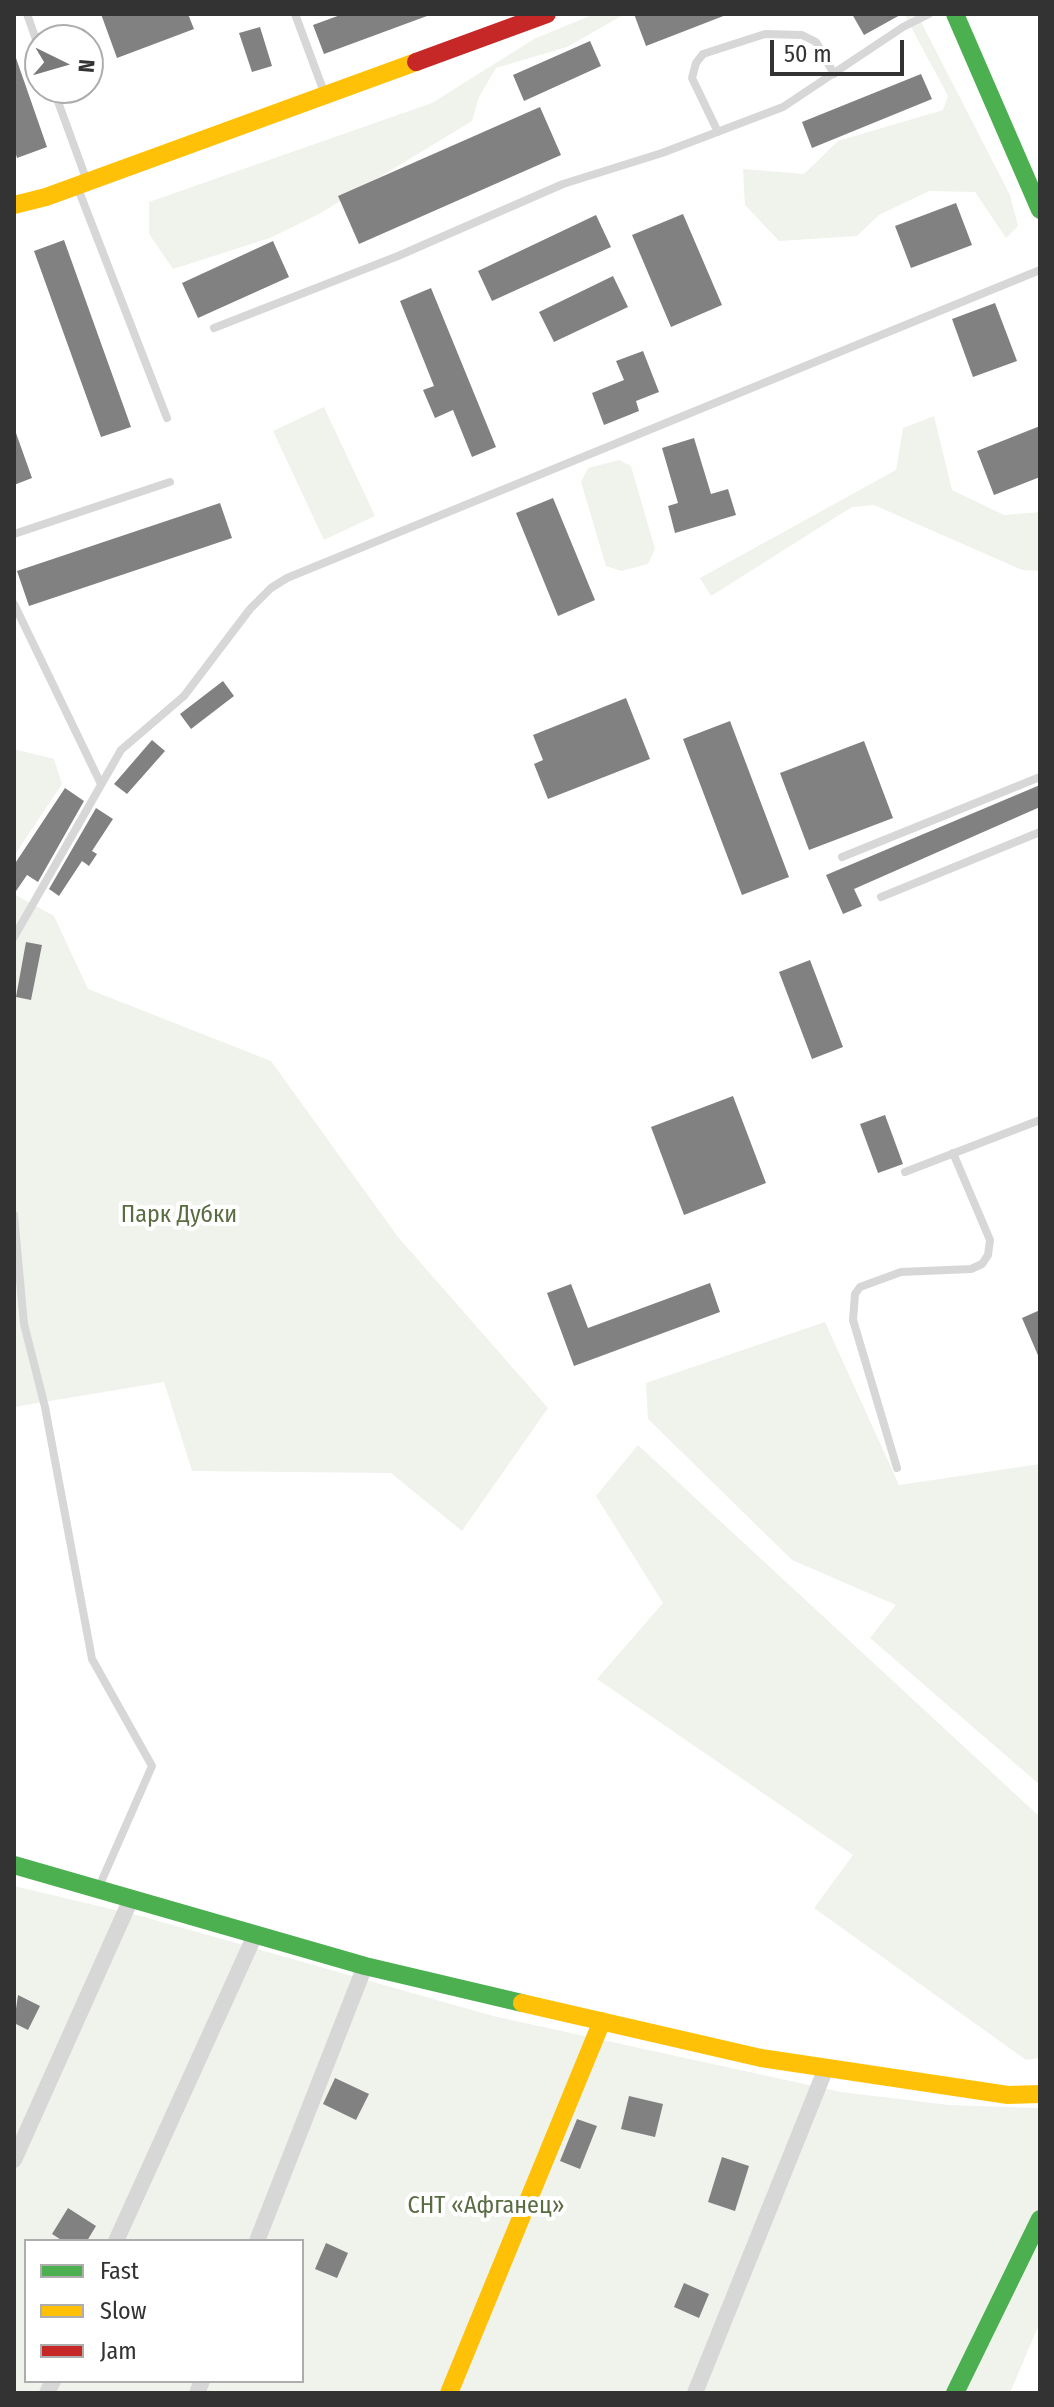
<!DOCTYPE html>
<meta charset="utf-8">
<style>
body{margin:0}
#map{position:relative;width:1054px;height:2407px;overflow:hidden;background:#fff;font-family:"Fira Sans Condensed",sans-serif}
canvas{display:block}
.frame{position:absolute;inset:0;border:16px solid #333;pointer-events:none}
.legend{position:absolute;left:24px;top:2239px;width:280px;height:144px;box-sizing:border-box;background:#fff;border:2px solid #adadad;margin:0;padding:10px 14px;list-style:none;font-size:24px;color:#333}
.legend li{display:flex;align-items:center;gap:16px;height:40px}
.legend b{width:40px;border:2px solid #adadad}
.north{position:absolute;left:24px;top:24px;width:80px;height:80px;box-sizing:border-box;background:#fff;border:2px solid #adadad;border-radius:50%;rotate:95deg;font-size:22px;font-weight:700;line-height:32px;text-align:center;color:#333}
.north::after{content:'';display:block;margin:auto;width:28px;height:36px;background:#7a7a7a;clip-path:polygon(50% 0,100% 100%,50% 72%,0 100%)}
.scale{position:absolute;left:770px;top:40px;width:134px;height:36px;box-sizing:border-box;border:4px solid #333;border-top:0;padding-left:10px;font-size:24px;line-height:28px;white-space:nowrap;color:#333;-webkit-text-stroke:6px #fff;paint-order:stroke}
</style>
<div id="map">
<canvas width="1054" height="2407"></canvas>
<div class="frame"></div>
<ul class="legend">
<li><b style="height:10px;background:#4caf50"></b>Fast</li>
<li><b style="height:10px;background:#ffc107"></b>Slow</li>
<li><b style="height:10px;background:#c62828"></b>Jam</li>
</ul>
<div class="north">N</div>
<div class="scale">50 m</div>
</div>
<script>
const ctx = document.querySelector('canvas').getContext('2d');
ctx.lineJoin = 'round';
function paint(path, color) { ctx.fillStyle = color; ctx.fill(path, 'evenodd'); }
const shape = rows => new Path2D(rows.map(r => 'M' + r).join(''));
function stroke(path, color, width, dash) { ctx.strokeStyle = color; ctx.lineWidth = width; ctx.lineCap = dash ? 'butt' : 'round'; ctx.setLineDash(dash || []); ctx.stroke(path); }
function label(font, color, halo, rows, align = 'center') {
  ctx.font = font + ' "Fira Sans Condensed",sans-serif'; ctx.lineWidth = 8; ctx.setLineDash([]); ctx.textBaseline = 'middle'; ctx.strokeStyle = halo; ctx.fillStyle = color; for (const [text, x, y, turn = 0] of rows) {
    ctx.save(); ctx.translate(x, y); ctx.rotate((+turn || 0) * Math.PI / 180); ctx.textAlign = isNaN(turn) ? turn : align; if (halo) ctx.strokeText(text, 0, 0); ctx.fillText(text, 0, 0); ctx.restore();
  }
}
paint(shape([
 [594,14,625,14,567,47,496,68,479,97,472,121,319,214,270,238,173,269,149,234,149,202,432,103,534,39],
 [904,14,917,14,1010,195,1018,226,1006,238,975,192,929,191,879,215,857,236,779,241,745,205,743,169,804,174,838,141,943,110,948,96],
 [324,407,375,516,324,540,273,431],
 [934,416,952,490,1004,515,1040,512,1040,571,1022,570,874,505,852,507,711,596,700,578,896,470,903,428],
 [619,460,631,466,655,549,648,564,621,571,606,566,581,482,588,468],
 [14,749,54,759,62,784,14,856],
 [14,894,54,916,88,989,271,1061,398,1237,548,1408,462,1531,391,1473,192,1471,164,1382,14,1407],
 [825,1322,899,1485,1040,1464,1040,1785,870,1638,896,1605,792,1560,648,1419,646,1383],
 [638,1445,1040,1817,1040,2058,1026,2060,814,1908,853,1855,597,1679,663,1603,596,1496],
 [14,1886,141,1916,493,2016,841,2092,949,2105,1040,2108,1040,2322,1010,2393,14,2393],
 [26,2241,302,2241,302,2381,26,2381]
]), '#f0f3ec');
paint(shape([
 [101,14,188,14,194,29,117,58],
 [343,14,427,14,427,16,324,54,313,25],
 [634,14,726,14,726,15,646,46],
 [852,14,902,14,864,35],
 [260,27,272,66,252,72,239,33],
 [590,41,601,66,524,101,513,75],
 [16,58,47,147,17,158,14,148],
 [921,74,932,99,812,148,802,122],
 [540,107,561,155,359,244,338,196],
 [956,203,972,245,911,268,895,226],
 [683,214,722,305,671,327,632,235],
 [596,215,611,247,492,301,478,271],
 [64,240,131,427,101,437,34,251],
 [273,241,289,277,198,318,182,283],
 [613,276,628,307,554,342,539,312],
 [431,288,496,447,472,457,453,410,435,418,423,390,434,386,400,301],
 [995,303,1017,361,973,377,952,319],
 [643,351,659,392,636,401,639,411,604,425,592,393,624,380,616,361],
 [1040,426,1040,477,994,495,977,451],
 [16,433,32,478,14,485,14,434],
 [694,438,711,494,728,489,736,515,675,533,668,506,678,503,662,448],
 [553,498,595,600,558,616,516,513],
 [220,503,232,538,29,606,17,571],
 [223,681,234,696,191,729,180,714],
 [626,698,650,759,548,799,534,764,543,760,533,735],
 [730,721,789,877,742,895,683,739],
 [152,740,165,751,127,794,114,784],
 [864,741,893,818,809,850,780,773],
 [1040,785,1040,807,854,889,862,906,843,914,826,875],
 [65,788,84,801,38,882,27,875,14,894,14,865],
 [96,808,113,819,92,851,97,854,89,866,82,861,59,896,49,889],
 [26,942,42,945,31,1000,16,997],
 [810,960,843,1047,812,1059,779,972],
 [733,1096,766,1183,684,1215,651,1127],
 [885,1115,903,1164,878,1173,860,1124],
 [710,1283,720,1312,574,1366,547,1293,571,1284,588,1328],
 [1040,1310,1040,1360,1022,1318],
 [18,1995,40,2006,28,2030,14,2023],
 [335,2078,369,2094,356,2120,323,2104],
 [629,2096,663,2104,655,2137,621,2129],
 [577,2119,597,2126,580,2169,560,2161],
 [722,2157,749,2166,735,2211,708,2202],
 [68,2208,96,2226,87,2241,63,2241,52,2234],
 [326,2243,348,2253,337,2278,315,2269],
 [684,2283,709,2294,699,2318,674,2307]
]), '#818181');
stroke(shape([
 [27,14,40,51],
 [295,14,324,92],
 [53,88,87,181],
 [718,132,692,78,696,63,703,54,765,34,802,35,816,42,834,74],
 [77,186,167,418],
 [214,328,398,256,563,184,662,153,783,107,903,27,929,14],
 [14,534,170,482],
 [14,604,101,784],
 [842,857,1040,777],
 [881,897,1040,832],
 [14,937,121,750,184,696,250,609,271,588,287,578,1040,270],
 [905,1172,1040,1120],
 [14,1215,24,1324,45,1407,92,1659,152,1766,98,1889],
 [897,1468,853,1320,855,1294,860,1287,901,1272,971,1269,982,1264,988,1255,990,1240,953,1153]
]), '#d7d7d7', 8);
stroke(shape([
 [14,2160,131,1899],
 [116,2241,255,1935],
 [257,2241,365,1966],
 [47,2393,53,2381],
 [197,2393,202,2381],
 [695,2393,826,2068]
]), '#d7d7d7', 16);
stroke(shape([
 [955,14,1040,210],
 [14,1865,365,1966,522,2003],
 [955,2393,1040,2219]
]), '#4caf50', 18);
stroke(shape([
 [14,205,46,197,416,62],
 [522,2003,761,2058,1008,2095,1040,2094],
 [449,2393,602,2021]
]), '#ffc107', 18);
stroke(shape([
 [416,62,547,14]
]), '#c62828', 18);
label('24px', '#5a6c42', '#fff', [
 ["Парк Дубки",179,1215],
 ["СНТ «Афганец»",486,2206]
]);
</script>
